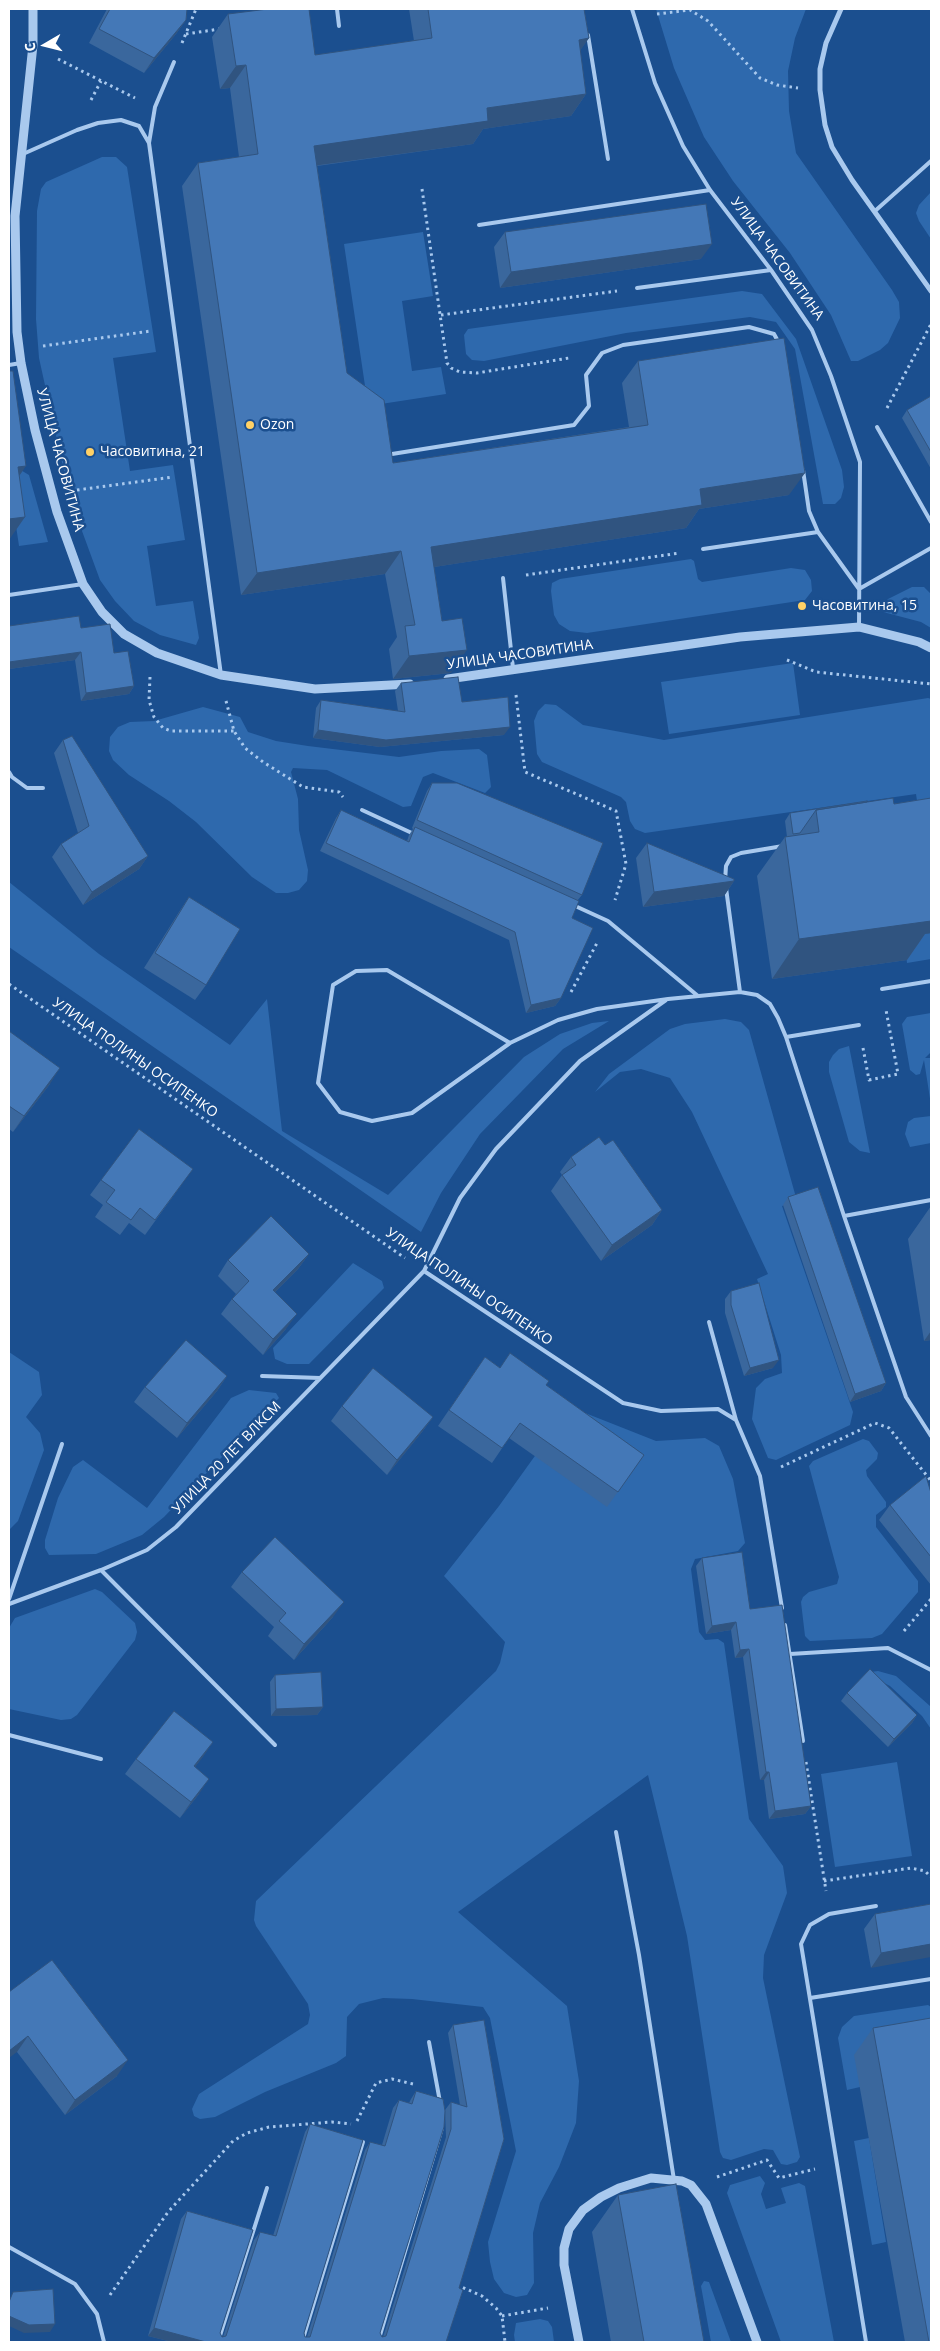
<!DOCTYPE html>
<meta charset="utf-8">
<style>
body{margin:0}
#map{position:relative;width:940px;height:2351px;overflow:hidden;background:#1b4f8f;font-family:"Open Sans",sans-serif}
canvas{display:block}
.frame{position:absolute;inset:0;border:10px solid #fff;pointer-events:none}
.north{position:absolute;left:20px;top:20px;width:50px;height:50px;-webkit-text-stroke:4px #1b4f8f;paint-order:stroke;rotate:262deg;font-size:14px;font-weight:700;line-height:20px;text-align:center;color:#fff}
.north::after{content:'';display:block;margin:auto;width:18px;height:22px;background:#fff;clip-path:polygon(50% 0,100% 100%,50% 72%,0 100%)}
</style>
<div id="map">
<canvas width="940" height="2351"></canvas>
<div class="frame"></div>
<div class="north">С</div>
</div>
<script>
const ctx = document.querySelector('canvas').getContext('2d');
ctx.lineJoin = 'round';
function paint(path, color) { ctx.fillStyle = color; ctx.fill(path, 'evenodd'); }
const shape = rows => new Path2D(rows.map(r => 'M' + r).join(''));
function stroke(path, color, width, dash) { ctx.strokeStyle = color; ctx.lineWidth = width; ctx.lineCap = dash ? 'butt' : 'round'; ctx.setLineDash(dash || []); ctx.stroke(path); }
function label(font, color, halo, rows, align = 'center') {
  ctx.font = font + ' "Open Sans",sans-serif'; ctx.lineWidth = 5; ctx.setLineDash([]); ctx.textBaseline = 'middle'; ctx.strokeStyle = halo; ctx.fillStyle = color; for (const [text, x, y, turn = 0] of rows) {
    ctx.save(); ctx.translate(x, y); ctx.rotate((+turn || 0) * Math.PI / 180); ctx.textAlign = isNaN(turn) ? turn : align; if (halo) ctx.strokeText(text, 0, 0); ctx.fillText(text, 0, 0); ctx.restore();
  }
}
paint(shape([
 [656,9,806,9,795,38,788,71,789,111,796,153,892,290,899,302,900,318,888,343,880,350,858,361,851,361,831,315,790,253,733,181,704,137,674,68],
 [102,157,116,157,127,167,156,352,113,358,130,471,173,465,185,540,147,546,156,606,193,601,199,638,196,645,160,635,134,621,115,601,100,580,75,512,63,467,39,358,36,319,37,211,41,189,46,182],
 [931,192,931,239,919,221,916,213,919,205],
 [423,232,433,296,402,301,412,371,441,367,446,394,368,406,344,244],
 [742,291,762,294,796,339,842,470,844,487,841,498,835,504,823,504,795,349,776,322,750,317,626,333,484,361,472,360,466,354,464,335,468,329],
 [9,463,29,475,48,542,19,546,9,479],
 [691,559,694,561,698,579,702,582,791,568,805,570,811,580,812,591,805,600,587,633,570,631,559,624,554,615,551,591,552,583,560,579],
 [912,587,924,587,931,594,931,628,921,622,883,612,882,606,888,599],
 [793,663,800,715,669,734,661,682],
 [928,698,931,699,931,833,922,835,916,794,645,833,635,829,630,821,626,802,621,797,542,762,537,754,534,721,538,711,545,704,556,705,583,725,664,740],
 [203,707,240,717,248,732,276,741,308,746,399,757,441,751,479,749,487,755,491,787,485,793,433,773,423,777,411,806,403,807,327,770,293,768,291,772,298,799,299,830,308,870,307,881,299,890,288,893,276,893,252,877,196,822,169,801,129,775,113,760,109,751,110,737,118,727,130,722,154,721],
 [9,882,99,954,230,1045,267,999,282,1131,388,1195,524,1057,560,1034,592,1023,609,1021,563,1049,480,1134,441,1193,421,1232,9,947],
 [931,933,931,959,907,963,904,937],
 [931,1013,931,1052,925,1058,931,1058,931,1105,924,1060,920,1074,916,1075,910,1070,902,1024,907,1017],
 [725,1019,741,1022,749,1030,797,1201,782,1206,853,1412,850,1425,776,1460,768,1458,752,1419,756,1388,765,1379,782,1373,781,1355,757,1279,768,1274,692,1112,670,1078,641,1069,620,1072,595,1092,609,1074,670,1029,685,1024],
 [849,1046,870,1153,860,1151,849,1142,829,1072,829,1062,833,1055,839,1049],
 [931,1116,931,1143,910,1147,905,1134,908,1122,914,1118],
 [353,1263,382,1281,384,1288,309,1364,287,1364,275,1359,273,1348],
 [9,1352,39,1372,42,1395,26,1417,40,1433,44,1450,18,1521,10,1529],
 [249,1390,276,1393,279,1398,164,1517,142,1535,96,1554,49,1555,45,1548,45,1540,58,1498,73,1467,83,1460,147,1508,231,1398],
 [570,1407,656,1441,705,1438,719,1446,733,1479,745,1543,738,1551,695,1559,691,1569,699,1632,705,1640,718,1639,724,1643,749,1819,783,1866,787,1893,764,1955,763,1978,800,2157,797,2162,787,2165,781,2164,773,2150,764,2149,731,2160,723,2158,720,2152,687,1936,648,1775,458,1912,567,2006,579,2081,576,2123,559,2167,540,2203,533,2233,534,2283,527,2295,516,2297,504,2293,494,2279,490,2262,488,2242,516,2151,490,2018,483,2007,412,1999,383,1998,359,2004,347,2017,346,2056,336,2063,265,2092,215,2117,200,2119,194,2116,192,2109,199,2094,308,2024,310,2015,308,2004,256,1926,254,1920,256,1901,496,1671,500,1663,505,1642,444,1576,499,1506],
 [863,1439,869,1441,878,1453,877,1459,866,1470,867,1476,886,1502,886,1507,876,1515,876,1527,918,1581,918,1592,882,1634,872,1638,810,1641,805,1636,801,1602,803,1597,809,1592,837,1584,839,1577,809,1466,813,1461],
 [95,1589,102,1592,135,1623,137,1632,135,1640,77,1715,71,1719,61,1720,9,1709,9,1628,15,1618],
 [878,1671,896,1676,930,1706,931,1729,922,1716,890,1686,872,1677,871,1672],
 [897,1762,912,1856,835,1867,821,1774],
 [928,2005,931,2007,931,2059,860,2087,847,2090,838,2038,842,2027,854,2016],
 [869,2138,886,2242,872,2245,854,2141],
 [760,2176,765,2183,761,2194,766,2209,786,2203,781,2188,799,2183,805,2186,834,2342,781,2342,727,2193,730,2185],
 [704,2281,709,2282,731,2342,711,2342,701,2286],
 [540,2319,548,2321,552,2327,554,2342,515,2342,514,2335,516,2323]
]), '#2e69ad');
stroke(shape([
 [657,14,690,10,708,21,760,78,777,85,798,88],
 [186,34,220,29],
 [182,43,196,9],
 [58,59,135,98],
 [91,100,101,81],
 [422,189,447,363,451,368,460,372,477,373,569,358],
 [441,315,617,291],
 [43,346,151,331],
 [887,408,931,324],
 [77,490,173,477],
 [526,575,680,553],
 [787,660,816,672,931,684],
 [150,677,149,700,154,717,163,728,171,731,234,731],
 [516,695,525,772,616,811,626,864,615,900],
 [226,701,234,731,245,748,263,762,303,787,339,792,343,797],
 [9,984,405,1258],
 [571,992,597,943],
 [863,1048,869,1080,898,1074,886,1010],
 [781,1467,875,1423,889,1428,931,1481],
 [904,1631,931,1599],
 [806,1762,826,1891],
 [824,1881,911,1868,925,1871,931,1877],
 [357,2121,376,2083,392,2079,413,2084],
 [717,2177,767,2160,779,2178,815,2169],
 [457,2285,482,2296,496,2308,502,2316,505,2342],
 [110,2295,168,2212,233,2141,247,2133,269,2127,332,2122,351,2124],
 [502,2316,548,2308]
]), '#a9c9ee', 3, [2.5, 4]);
stroke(shape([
 [337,9,339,26],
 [632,9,655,83,683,146,710,190,771,270,812,330,831,376,860,462,859,627],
 [588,35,608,159],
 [174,62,155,107,149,143,221,675],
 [23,154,77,130,98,123,121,120,139,126,149,143],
 [875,211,931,161],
 [479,225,710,190],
 [637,288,771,270],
 [9,365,21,363],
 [877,427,931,522],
 [392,454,574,425,589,406,586,375,602,353,623,345,749,327,774,334,779,343],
 [803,470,809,511,818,532,859,589,931,548],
 [703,549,818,532],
 [503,578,513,668],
 [9,595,83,584],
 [9,772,12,777,27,788,43,788],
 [362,810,414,834],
 [725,881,726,866,731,857,741,853,783,846],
 [726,888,740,992],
 [573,905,608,921,698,996],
 [882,989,931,981],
 [786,1037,859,1025],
 [510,1043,387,970,356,971,333,985,318,1083,340,1112,372,1121,412,1113,510,1043,558,1020,572,1016,597,1009,668,999,740,992,757,995,770,1004,778,1018,786,1037,844,1216,906,1397,931,1436],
 [844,1216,931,1200],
 [424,1271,623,1403,661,1411,718,1409,736,1420,760,1476,782,1608],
 [709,1322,736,1420],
 [262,1376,320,1378],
 [101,1570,275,1745],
 [9,1599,62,1444],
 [9,1604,101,1570,147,1550,176,1527,424,1271,460,1198,496,1149,580,1061,666,1000],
 [785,1625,803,1741],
 [790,1654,888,1648,931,1670],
 [9,1735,101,1759],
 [616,1832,639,1955,674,2180],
 [810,1998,931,1979],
 [429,2042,440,2102],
 [9,2247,75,2284,97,2314,104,2342],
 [218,2342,267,2188],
 [302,2342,363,2142],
 [378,2342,442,2128],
 [866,2342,801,1944,810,1925,829,1914,876,1906]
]), '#a9c9ee', 4);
stroke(shape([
 [841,9,826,43,820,69,820,90,825,125,832,147,852,180,931,291]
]), '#a9c9ee', 5);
stroke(shape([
 [33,9,33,45,15,216,17,332,21,363,35,430,57,512,83,584,102,612,124,634,157,653,221,675,315,689,410,684],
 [448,679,740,637,859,627,919,642,931,648],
 [579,2342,564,2265,564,2248,569,2229,583,2210,601,2197,619,2188,651,2178,682,2181,691,2185,706,2204,757,2342]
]), '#a9c9ee', 9);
paint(shape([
 [107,9,187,9,186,20,176,34,144,73,89,43],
 [409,9,584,9,589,38,580,50,586,94,571,116,483,129,473,144,317,166,347,373,393,463,629,427,622,383,638,361,789,495,699,509,686,528,434,567,442,621,451,673,393,679,389,649,397,637,385,574,241,595,182,186,198,163,239,157,230,88,220,89,212,37,228,14,315,55,414,41],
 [505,232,701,259,500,288,494,247],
 [931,396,931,469,902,418,907,410],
 [9,626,81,628,114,653,134,686,129,694,81,701,75,660,9,669],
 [401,683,462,702,504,735,380,747,313,738,316,708,321,700,398,711,395,691],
 [63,740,148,856,139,869,83,905,52,857,61,844,78,833,54,753],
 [432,783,582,895,577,901,572,918,561,998,555,1006,526,1013,509,940,320,851,336,818,341,810,407,841,409,835,413,829,412,828,427,791],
 [931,798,931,933,925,934,907,960,772,979,757,876,785,837,787,837,785,821,790,813,867,802,894,804],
 [647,843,734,881,724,896,643,907,636,858],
 [189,897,206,985,195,1000,144,968,179,912],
 [9,1031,50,1084,13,1132,9,1129],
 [605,1145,662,1210,652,1225,601,1261,551,1191,562,1175,560,1172,571,1157],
 [101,1180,182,1184,145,1235,129,1223,120,1235,95,1217,103,1205,90,1195],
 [788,1197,886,1383,881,1391,850,1402,783,1205],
 [931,1206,931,1340,924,1341,908,1239],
 [309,1254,298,1269,275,1292,286,1329,263,1355,221,1314,232,1299,236,1294,218,1276,228,1260],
 [731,1291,773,1368,744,1376,725,1313,725,1299],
 [485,1357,500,1368,546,1385,644,1455,607,1507,509,1438,492,1463,438,1426],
 [227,1376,217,1391,177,1438,134,1402,145,1387],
 [342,1406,433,1417,422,1432,387,1475,331,1421],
 [931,1493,931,1585,879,1520,890,1505],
 [702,1558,750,1609,811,1806,805,1814,769,1819,764,1780,760,1780,743,1657,735,1658,731,1630,706,1634,696,1566],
 [242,1572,333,1617,294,1660,268,1636,274,1627,231,1587],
 [275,1675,323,1707,317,1715,271,1716,270,1682],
 [847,1693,917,1715,912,1723,888,1747,841,1701],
 [213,1742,195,1767,199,1794,180,1818,125,1774,136,1759],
 [931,1904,871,1968,864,1929,875,1914],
 [9,1992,117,2076,65,2115,17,2052],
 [484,2020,504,2139,459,2288,463,2290,446,2342,172,2342,148,2336,181,2219,187,2211,253,2230,220,2333,222,2337,223,2337,254,2240,260,2232,273,2236,305,2132,310,2124,363,2140,304,2333,305,2337,307,2337,365,2150,370,2142,382,2145,393,2108,399,2100,409,2103,411,2099,416,2091,443,2099,445,2111,444,2127,380,2333,382,2337,383,2337,446,2137,445,2110,451,2102,460,2105,448,2033,453,2025],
 [873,2028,931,2342,905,2342,854,2055],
 [618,2195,704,2342,611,2342,592,2232]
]), '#3a679d');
paint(shape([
 [186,20,176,34,144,73,154,58],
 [589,38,573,61,579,40],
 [246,65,230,88,220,89,236,66],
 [586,94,571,116,483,129,473,144,298,168,314,146,487,108],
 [712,244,701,259,500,288,511,272],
 [26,466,9,491,18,467],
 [805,473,789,495,699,509,686,528,415,570,431,547,700,489],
 [25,517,9,540,9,519],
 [401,551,385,574,241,595,257,573],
 [467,650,451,673,393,679,409,656],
 [81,652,75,660,9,669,9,662],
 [134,686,129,694,81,701,86,693],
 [510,727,504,735,380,747,313,738,318,730],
 [148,856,139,869,83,905,92,892],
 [734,881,724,896,643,907,654,892],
 [931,898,931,933,925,934,907,960,772,979,799,939],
 [561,998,555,1006,526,1013,531,1005],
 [60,1068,50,1084,13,1132,24,1116],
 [662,1210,652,1225,601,1261,612,1245],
 [309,1254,298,1269,262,1305,273,1290],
 [297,1314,286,1329,263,1355,273,1339],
 [931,1331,931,1340,924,1341],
 [779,1360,773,1368,744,1376,750,1368],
 [227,1376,217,1391,177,1438,187,1423],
 [886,1383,881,1391,850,1402,855,1394],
 [433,1417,422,1432,387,1475,397,1460],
 [344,1602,333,1617,294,1660,304,1644],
 [736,1622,731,1630,706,1634,712,1626],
 [749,1649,743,1657,735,1658,740,1650],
 [323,1707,317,1715,271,1716,276,1709],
 [917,1715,912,1723,888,1747,894,1739],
 [213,1742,203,1757,184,1781,194,1766],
 [766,1772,769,1772,764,1780,760,1780],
 [209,1779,199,1794,180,1818,191,1802],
 [811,1806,805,1814,769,1819,775,1811],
 [931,1944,931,1957,871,1968,881,1953],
 [28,2036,17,2052,9,2058,9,2051],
 [128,2060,117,2076,65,2115,75,2100],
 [9,2316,55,2324,50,2332,24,2333,9,2326],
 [154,2328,206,2342,172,2342,148,2336]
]), '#305480');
const building = shape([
 [110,9,187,9,186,20,154,58,99,29,110,9],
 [268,9,309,9,315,55,432,38,428,9,584,9,589,38,579,40,586,94,487,108,488,121,314,146,347,373,384,400,393,463,648,425,638,361,784,338,805,473,700,489,702,505,431,547,442,621,462,618,467,650,409,656,405,626,415,625,401,551,257,573,198,163,258,154,246,65,236,66,228,14,268,9],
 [706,204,712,244,511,272,505,232,706,204],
 [9,371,13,371,26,466,18,467,25,517,9,519,9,371],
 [931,396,931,452,907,410,931,396],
 [79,616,81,628,110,624,114,653,128,651,134,686,86,693,81,652,9,662,9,626,79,616],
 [458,677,462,702,508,697,510,727,386,740,318,730,321,700,405,712,401,683,458,677],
 [72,736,148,856,92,892,61,844,89,826,63,740,72,736],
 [432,783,457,783,603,843,582,895,417,820,432,783],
 [893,798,894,804,931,798,931,921,799,939,785,837,819,832,816,810,893,798],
 [867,801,867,802,816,810,800,833,793,834,790,813,867,801],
 [341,810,409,842,415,827,579,901,572,918,593,928,561,998,531,1005,515,932,326,843,341,810],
 [647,843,734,879,734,881,654,892,647,843],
 [189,897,240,929,206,985,155,953,189,897],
 [9,1031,60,1068,24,1116,9,1106,9,1031],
 [139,1129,193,1169,155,1220,140,1208,131,1220,106,1202,115,1190,101,1180,139,1129],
 [599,1137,605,1145,613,1140,662,1210,612,1245,562,1175,576,1165,571,1157,599,1137],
 [818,1187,886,1383,855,1394,788,1197,818,1187],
 [271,1216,309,1254,273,1290,297,1314,273,1339,232,1299,249,1281,228,1260,271,1216],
 [759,1283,779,1360,750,1368,731,1305,731,1291,759,1283],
 [186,1340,227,1376,187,1423,145,1387,186,1340],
 [510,1353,549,1381,546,1385,644,1455,618,1492,520,1423,502,1448,449,1410,485,1357,500,1368,510,1353],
 [373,1368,433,1417,397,1460,342,1406,373,1368],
 [926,1476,931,1493,931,1557,890,1505,926,1476],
 [275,1537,344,1602,304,1644,279,1621,286,1613,242,1572,275,1537],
 [742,1552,750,1609,782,1605,811,1806,775,1811,769,1772,766,1772,749,1649,740,1650,736,1622,712,1626,702,1558,742,1552],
 [870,1669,917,1715,894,1739,847,1693,870,1669],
 [321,1672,323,1707,276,1709,275,1675,321,1672],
 [174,1711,213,1742,194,1766,209,1779,191,1802,136,1759,174,1711],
 [931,1904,931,1944,881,1953,875,1914,931,1904],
 [52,1960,128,2060,75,2100,28,2036,9,2051,9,1992,52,1960],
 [931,2018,931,2342,929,2342,873,2028,931,2018],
 [484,2020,504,2139,459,2288,463,2290,446,2342,206,2342,154,2328,187,2211,253,2230,220,2333,222,2337,226,2336,260,2232,276,2236,310,2124,363,2140,304,2333,305,2337,310,2337,370,2142,385,2146,399,2100,412,2104,416,2091,443,2099,445,2111,444,2127,380,2333,382,2337,386,2336,451,2129,451,2102,467,2107,453,2025,484,2020],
 [676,2184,704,2342,644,2342,618,2195,676,2184],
 [53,2289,55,2324,29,2325,9,2316,9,2302,13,2292,53,2289]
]);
paint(building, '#4478b7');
stroke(building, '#305480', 1);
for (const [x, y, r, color] of [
 [250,425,5,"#ffd166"],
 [90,452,5,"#ffd166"],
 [802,606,5,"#ffd166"]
]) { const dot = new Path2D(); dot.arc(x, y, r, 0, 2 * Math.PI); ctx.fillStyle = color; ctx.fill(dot); stroke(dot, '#1b4f8f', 2); }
label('14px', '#fff', '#1b4f8f', [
 ["УЛИЦА ЧАСОВИТИНА",777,259,54],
 ["УЛИЦА ЧАСОВИТИНА",60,460,75],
 ["УЛИЦА ЧАСОВИТИНА",520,655,-8],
 ["УЛИЦА ПОЛИНЫ ОСИПЕНКО",135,1058,35],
 ["УЛИЦА ПОЛИНЫ ОСИПЕНКО",469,1287,34],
 ["УЛИЦА 20 ЛЕТ ВЛКСМ",227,1458,-46]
]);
label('14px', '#fff', '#1b4f8f', [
 ["Ozon",260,425],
 ["Часовитина, 21",100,452],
 ["Часовитина, 15",812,606]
], 'left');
</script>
